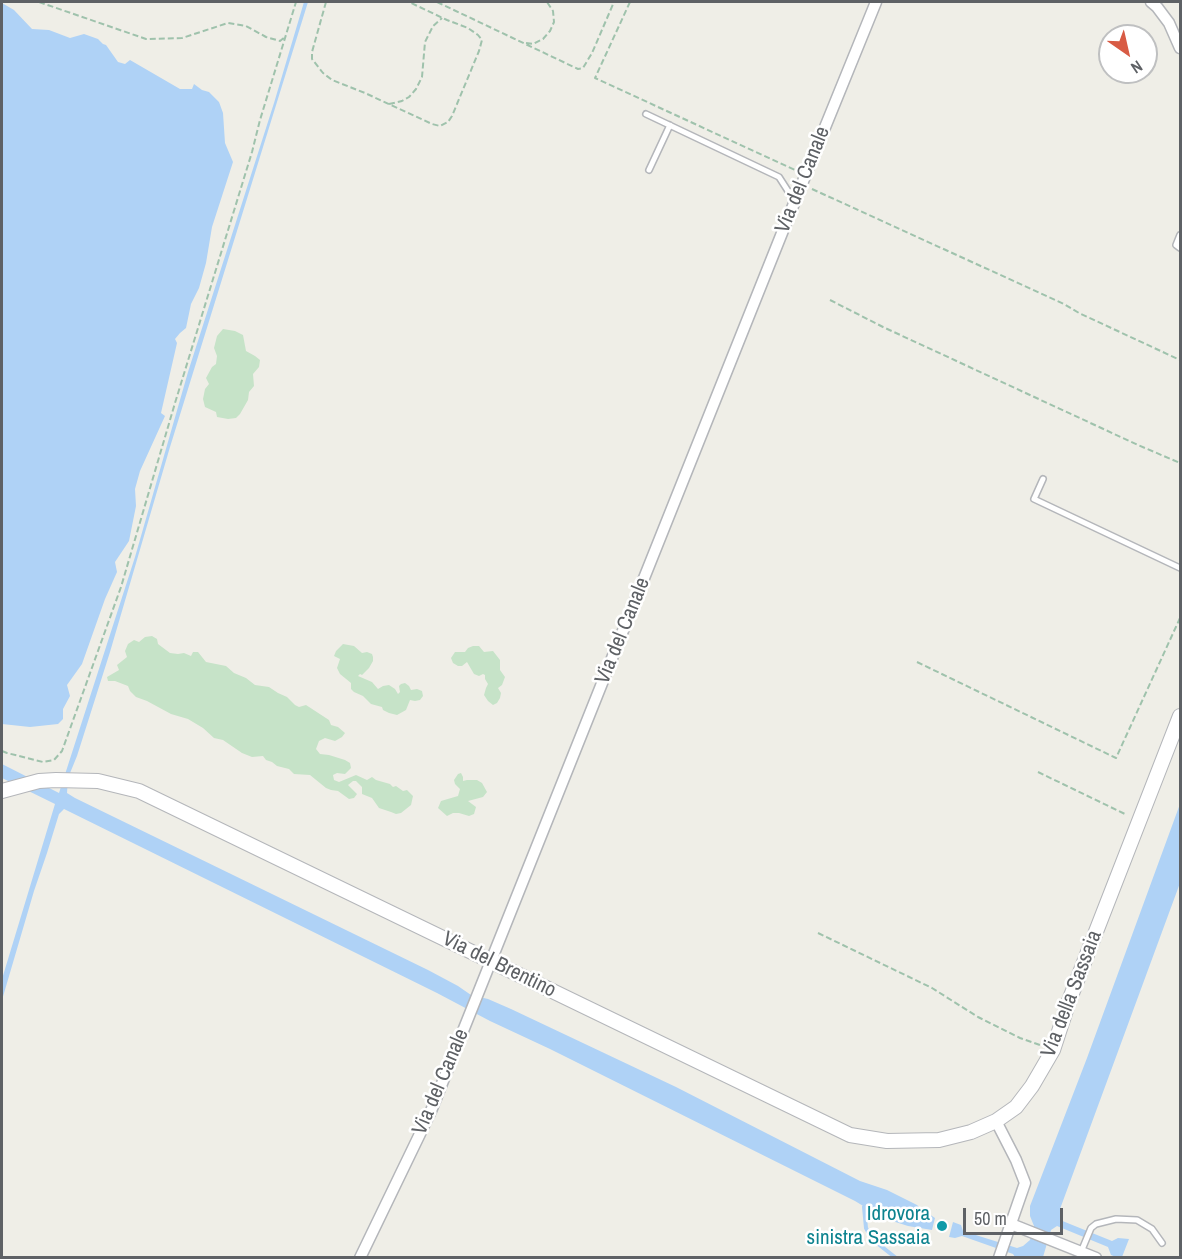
<!DOCTYPE html>
<style>
body{margin:0}
#map{position:relative;width:1182px;height:1259px;overflow:hidden;background:#efeee7;font-family:"Archivo Narrow",sans-serif}
canvas{display:block}
.frame{position:absolute;inset:0;border:3px solid #5e6165;pointer-events:none}
.north{position:absolute;left:1098px;top:24px;width:60px;height:60px;box-sizing:border-box;background:#fff;border:2px solid #bfc0c1;border-radius:50%;rotate:146deg;font-size:16px;font-weight:700;line-height:24px;text-align:center;color:#5e6165}
.north::after{content:'';display:block;margin:auto;width:21px;height:27px;background:#d85b44;clip-path:polygon(50% 0,100% 100%,50% 72%,0 100%)}
.scale{position:absolute;left:963px;top:1208px;width:100px;height:27px;box-sizing:border-box;border:3px solid #5e6165;border-top:0;padding-left:8px;font-size:18px;line-height:21px;white-space:nowrap;color:#5e6165;-webkit-text-stroke:4px #fff;paint-order:stroke}
</style>
<div id="map">
<canvas width="1182" height="1259"></canvas>
<div class="frame"></div>
<div class="north">N</div>
<div class="scale">50 m</div>
</div>
<script>
const ctx = document.querySelector('canvas').getContext('2d');
ctx.lineJoin = 'round';
function paint(path, color) { ctx.fillStyle = color; ctx.fill(path, 'evenodd'); }
const shape = rows => new Path2D(rows.map(r => 'M' + r).join(''));
function stroke(path, color, width, dash) { ctx.strokeStyle = color; ctx.lineWidth = width; ctx.lineCap = dash ? 'butt' : 'round'; ctx.setLineDash(dash || []); ctx.stroke(path); }
function label(font, color, halo, rows, align = 'center') {
  ctx.font = font + ' "Archivo Narrow",sans-serif'; ctx.lineWidth = 5; ctx.setLineDash([]); ctx.textBaseline = 'middle'; ctx.strokeStyle = halo; ctx.fillStyle = color; for (const [text, x, y, turn = 0] of rows) {
    ctx.save(); ctx.translate(x, y); ctx.rotate((+turn || 0) * Math.PI / 180); ctx.textAlign = isNaN(turn) ? turn : align; if (halo) ctx.strokeText(text, 0, 0); ctx.fillText(text, 0, 0); ctx.restore();
  }
}
paint(shape([
 [223,329,235,331,243,335,246,351,255,356,260,360,259,367,253,374,254,386,249,392,248,400,240,414,236,418,228,419,217,417,216,412,205,407,203,399,205,389,209,384,206,378,212,367,216,364,217,356,214,348,217,336],
 [152,636,157,639,158,644,170,653,178,654,184,653,191,656,193,652,198,652,206,662,226,666,234,673,246,678,255,685,269,687,278,693,287,697,295,705,299,707,306,705,329,720,331,725,338,727,345,733,342,737,335,741,325,738,319,741,316,749,320,754,329,755,345,760,350,763,351,768,345,774,337,773,333,775,334,780,339,782,356,775,367,780,372,777,376,780,390,784,393,787,396,786,403,791,407,790,413,796,411,805,401,813,396,814,391,812,379,808,372,798,362,794,362,787,356,781,353,781,348,785,357,794,354,798,349,799,338,791,331,790,326,788,310,775,294,774,289,769,277,766,272,762,266,760,263,756,252,757,242,753,223,740,214,738,203,728,188,719,171,714,147,701,136,697,130,691,128,686,115,681,108,681,107,677,119,670,117,665,127,657,125,651,128,644,134,640,139,642,145,637],
 [343,644,354,646,362,653,367,652,372,654,373,657,373,661,369,668,362,675,360,674,358,676,372,682,378,689,383,686,389,685,395,689,398,694,400,692,399,686,401,684,405,683,409,686,411,690,417,689,422,691,423,696,420,700,415,701,410,700,406,710,397,715,389,713,383,710,382,707,371,704,363,696,354,692,351,689,351,683,340,674,337,668,340,659,334,656,336,651],
 [473,646,479,646,484,652,493,651,500,660,500,670,505,677,502,685,498,688,501,693,500,698,497,703,493,705,488,701,484,695,486,688,488,684,485,679,485,675,483,674,479,676,474,674,467,662,462,666,458,666,453,663,451,658,455,652,465,652,468,648],
 [461,773,463,777,463,781,467,780,477,780,482,783,487,792,483,797,468,801,476,807,474,814,469,816,459,813,453,813,447,816,438,808,441,801,458,796,460,789,455,784,454,780,458,774]
]), '#c6e3c8');
paint(shape([
 [304,2,308,2,170,447,110,652,77,756,68,778,67,793,75,798,428,970,458,986,471,995,488,999,511,1009,676,1087,860,1181,887,1190,917,1205,920,1208,935,1218,932,1230,908,1226,883,1218,855,1201,550,1049,490,1021,437,993,64,809,59,814,47,853,34,891,2,1000,2,979,55,804,2,778,2,764,59,793,135,557,188,372,274,103],
 [2,3,14,10,32,29,49,30,70,38,84,34,98,39,103,44,106,45,118,62,125,64,130,60,180,89,192,89,194,84,202,90,209,92,219,102,223,113,225,143,233,162,212,227,206,263,199,288,191,304,186,328,180,333,175,339,177,343,161,413,165,416,140,471,135,489,136,506,129,541,115,562,117,572,105,599,82,664,67,685,70,696,63,709,63,719,58,724,30,727,2,724],
 [1180,804,1180,883,1060,1209,1060,1220,1112,1241,1118,1238,1129,1239,1122,1257,1116,1257,1111,1255,1108,1247,1057,1226,1051,1230,1043,1257,1015,1257,1013,1254,962,1236,955,1238,949,1237,953,1222,961,1225,963,1231,1017,1248,1023,1246,1030,1240,1034,1226,1030,1216,1030,1206,1087,1058]
]), '#afd2f6');
stroke(shape([
 [864,1207,866,1228,872,1239,896,1258]
]), '#afd2f6', 4);
const service = shape([
 [646,114,779,177,788,191,797,194],
 [649,170,670,125],
 [1180,235,1176,245,1180,248],
 [1043,479,1034,499,1180,568],
 [1081,1252,1091,1228,1096,1224,1116,1219,1137,1220,1152,1229,1162,1243]
]);
const minor = shape([
 [1151,2,1157,7,1169,23,1180,48],
 [996,1121,1016,1160,1025,1183,999,1258],
 [1011,1224,1096,1258],
 [360,1258,431,1111,782,233,876,2]
]);
const tertiary = shape([
 [2,791,39,781,56,780,98,781,139,791,850,1135,887,1141,939,1140,971,1132,996,1121,1016,1107,1032,1086,1053,1050,1069,1001,1180,716]
]);
stroke(service, '#b4b6ba', 8);
stroke(minor, '#b4b6ba', 13);
stroke(tertiary, '#b4b6ba', 16);
stroke(shape([
 [39,2,146,39,182,38,228,23,246,26,266,37,280,41,285,37],
 [326,2,312,52,312,59,323,73,332,80,365,93,432,124,440,126,448,122,452,116,479,51,482,40,478,35,468,28,447,20,409,2],
 [437,2,578,69,583,68,592,53,614,2],
 [630,2,595,78,795,170],
 [526,43,533,44,543,39,550,31,554,22,553,11,547,2],
 [389,104,402,101,409,97,416,89,422,77,425,42,433,26,442,18],
 [812,189,1064,304,1079,313,1180,360],
 [830,300,883,327,1138,445,1180,463],
 [917,662,1116,758,1180,618],
 [2,751,7,753,43,762,54,760,62,751,121,587,175,403,252,152,260,120,296,2],
 [1038,772,1127,815],
 [818,933,932,988,978,1017,1020,1038,1040,1045]
]), '#9fc2ac', 2, [6, 3]);
stroke(service, '#fff', 5);
stroke(minor, '#fff', 10);
stroke(tertiary, '#fff', 14);
for (const [x, y, r, color] of [
 [942,1226,6,"#0f9aa8"]
]) { const dot = new Path2D(); dot.arc(x, y, r, 0, 2 * Math.PI); ctx.fillStyle = color; ctx.fill(dot); stroke(dot, '#fff', 2); }
label('21px', '#5e6165', '#fff', [
 ["Via del Canale",803,180,-68],
 ["Via del Canale",623,631,-68],
 ["Via del Brentino",499,965,26],
 ["Via della Sassaia",1072,994,-69],
 ["Via del Canale",441,1082,-67]
]);
label('21px', '#0d838f', '#fff', [
 ["Idrovora",930,1214],
 ["sinistra Sassaia",930,1238]
], 'right');
</script>
